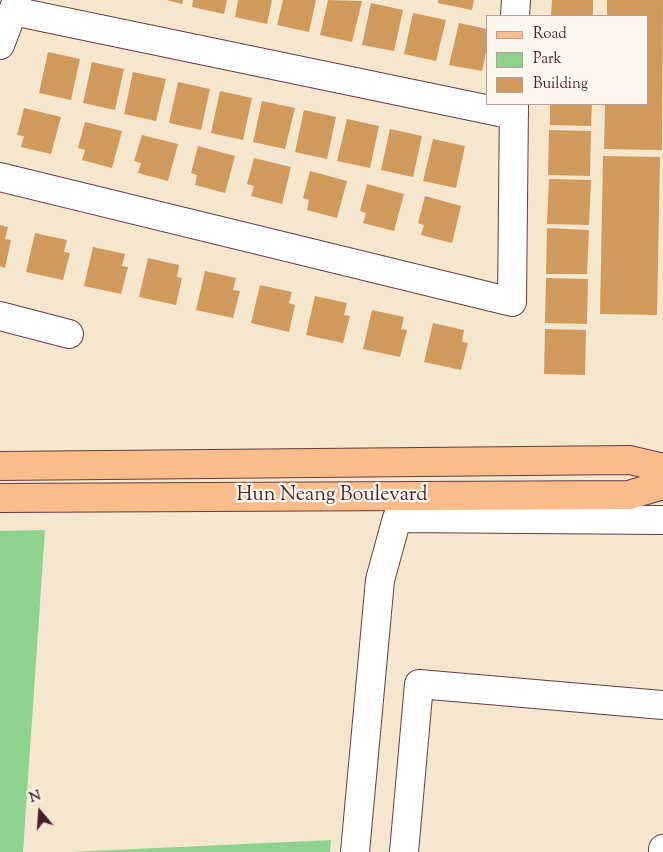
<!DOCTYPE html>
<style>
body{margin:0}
#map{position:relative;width:663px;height:852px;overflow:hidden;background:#f4e7ce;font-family:"Sorts Mill Goudy",serif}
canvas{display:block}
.legend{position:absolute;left:486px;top:15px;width:162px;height:90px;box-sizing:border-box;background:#fbf7ec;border:1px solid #b4a19f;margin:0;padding:6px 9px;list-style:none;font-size:15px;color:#4a1f2b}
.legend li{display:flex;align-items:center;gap:10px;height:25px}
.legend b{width:25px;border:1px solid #b4a19f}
.north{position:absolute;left:15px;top:787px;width:50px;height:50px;-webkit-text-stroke:4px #fbf7ec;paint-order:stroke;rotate:342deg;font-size:14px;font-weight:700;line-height:20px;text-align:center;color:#4a1f2b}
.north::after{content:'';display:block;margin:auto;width:18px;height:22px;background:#4a1f2b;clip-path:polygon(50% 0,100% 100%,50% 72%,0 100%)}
</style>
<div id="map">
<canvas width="663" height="852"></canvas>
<ul class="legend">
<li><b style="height:6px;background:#fabc8b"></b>Road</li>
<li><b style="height:14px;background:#8ed38d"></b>Park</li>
<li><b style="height:14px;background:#d09a5c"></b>Building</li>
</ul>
<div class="north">N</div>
</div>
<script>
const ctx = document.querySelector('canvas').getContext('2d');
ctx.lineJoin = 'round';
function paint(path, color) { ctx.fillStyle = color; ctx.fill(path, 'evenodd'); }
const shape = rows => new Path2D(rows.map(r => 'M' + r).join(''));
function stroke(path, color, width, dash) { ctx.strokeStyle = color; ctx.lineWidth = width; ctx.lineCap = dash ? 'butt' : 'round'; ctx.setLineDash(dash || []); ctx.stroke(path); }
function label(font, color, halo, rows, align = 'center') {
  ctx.font = font + ' "Sorts Mill Goudy",serif'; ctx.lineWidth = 4.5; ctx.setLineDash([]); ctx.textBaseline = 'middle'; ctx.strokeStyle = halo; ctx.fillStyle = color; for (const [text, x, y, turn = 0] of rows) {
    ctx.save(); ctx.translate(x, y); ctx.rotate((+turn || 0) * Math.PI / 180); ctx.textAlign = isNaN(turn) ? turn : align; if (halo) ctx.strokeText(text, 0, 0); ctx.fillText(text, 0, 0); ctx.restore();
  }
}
paint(shape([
 [45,530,23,852,0,852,0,531],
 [331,840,330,852,71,852]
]), '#8ed38d');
paint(shape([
 [167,0,183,0,182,4],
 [193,0,227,0,224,14,192,7],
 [238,0,272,0,267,24,235,17],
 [283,0,316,0,309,32,277,25],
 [328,0,362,1,352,42,320,35],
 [438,0,474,0,472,10,438,3],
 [552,0,593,0,593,16,551,16],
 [607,0,663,0,662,150,604,149,605,104,647,104,647,16,607,16],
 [371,3,403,10,394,51,362,45],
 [413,13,446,20,436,61,404,54],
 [459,23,487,29,487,48,482,71,449,65],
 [48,52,80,59,71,100,39,93],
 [92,62,124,69,115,110,83,103],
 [133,72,166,79,156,121,124,114],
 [178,82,210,89,201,130,169,123],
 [220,91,252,98,243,140,211,133],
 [262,101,295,108,285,149,253,142],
 [550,104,592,104,591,126,550,125],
 [24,108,61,117,51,154,21,147,24,136,17,135],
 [304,110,336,117,327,159,295,152],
 [347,119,379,126,370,168,337,161],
 [85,122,122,131,112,168,82,160,85,150,78,148],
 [390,129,422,136,413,177,381,170],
 [549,130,591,131,590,176,548,175],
 [142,135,178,144,168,181,138,173,141,163,134,161],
 [433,139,465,146,456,188,423,181],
 [198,146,235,156,225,193,195,185,197,175,191,173],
 [603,156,660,157,657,315,600,314],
 [254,158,291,167,282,204,251,196,254,186,247,184],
 [310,171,347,181,337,218,307,210,309,200,303,198],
 [549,179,591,180,589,225,547,224],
 [367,184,404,194,394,231,363,223,366,213,360,211],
 [425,196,461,206,452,243,421,235,424,225,418,223],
 [0,225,8,227,5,239,11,240,5,268,0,266],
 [547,228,589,230,587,274,546,274],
 [35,233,67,240,64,252,70,253,63,280,26,272],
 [93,247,125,254,122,266,128,267,121,294,84,286],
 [148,258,179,265,177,277,182,278,176,305,139,297],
 [205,271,236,278,233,290,240,291,233,318,196,310],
 [546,278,588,279,587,324,545,323],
 [260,285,292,292,289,303,295,305,289,332,251,323],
 [315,296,347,303,344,315,350,316,343,343,306,335],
 [372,310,404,317,401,329,407,330,400,357,363,349],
 [433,323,464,330,462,342,468,343,461,370,424,362],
 [545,329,586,330,585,375,544,374]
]), '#d09a5c');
const minor = shape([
 [13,11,514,115],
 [515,16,516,0],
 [0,45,17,0],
 [0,177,512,302,514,104],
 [0,316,69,334],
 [355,852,380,580,397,518,663,520],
 [404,852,419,684,663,705],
 [663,852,663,849]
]);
const major = shape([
 [0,466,630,460,663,468],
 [0,498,629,495,663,485]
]);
stroke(minor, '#643d43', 30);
stroke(major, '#643d43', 30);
stroke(minor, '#fff', 28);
stroke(major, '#fabc8b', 28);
label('20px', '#4a1f2b', '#fbf7ec', [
 ["Hun Neang Boulevard",332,497]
]);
</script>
